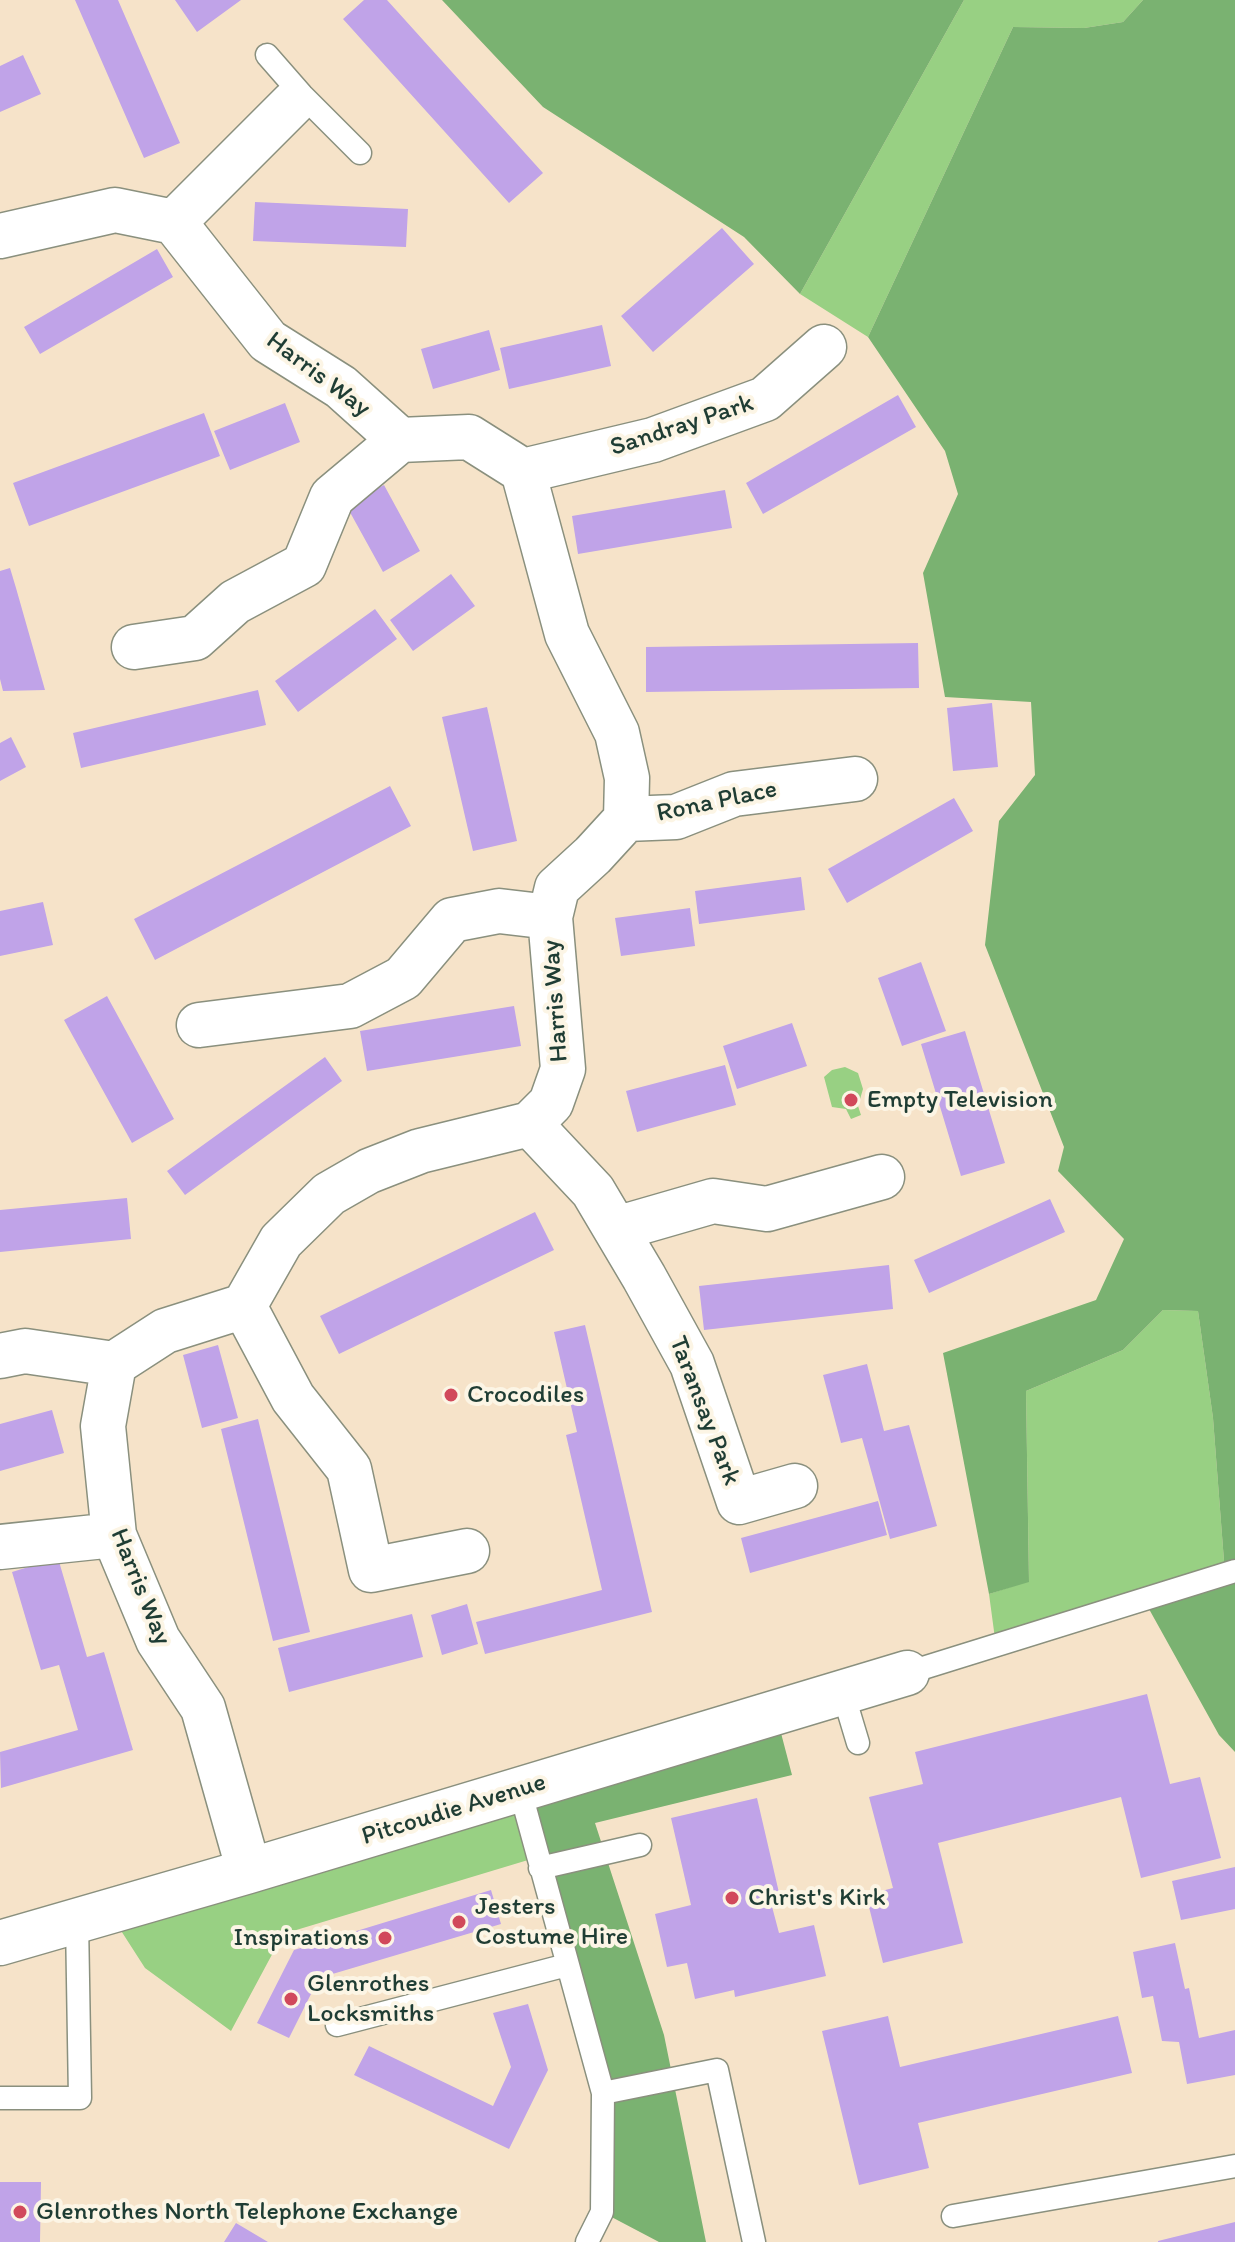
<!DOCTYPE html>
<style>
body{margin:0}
canvas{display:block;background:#f6e3c9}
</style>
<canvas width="1235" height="2242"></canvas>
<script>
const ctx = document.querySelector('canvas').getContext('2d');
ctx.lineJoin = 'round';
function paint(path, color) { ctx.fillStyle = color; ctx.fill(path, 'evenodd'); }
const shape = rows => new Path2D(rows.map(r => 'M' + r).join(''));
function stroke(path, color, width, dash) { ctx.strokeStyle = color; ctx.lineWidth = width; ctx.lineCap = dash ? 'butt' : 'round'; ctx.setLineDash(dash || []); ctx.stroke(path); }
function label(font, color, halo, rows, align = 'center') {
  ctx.font = font + ' Itim,sans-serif'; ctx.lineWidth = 8; ctx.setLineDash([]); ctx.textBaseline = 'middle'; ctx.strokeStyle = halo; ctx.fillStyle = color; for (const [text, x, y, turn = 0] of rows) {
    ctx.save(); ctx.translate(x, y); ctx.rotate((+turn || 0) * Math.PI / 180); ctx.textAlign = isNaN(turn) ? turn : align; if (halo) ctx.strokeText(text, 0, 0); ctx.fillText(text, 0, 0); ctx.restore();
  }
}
paint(shape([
 [964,0,1143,0,1123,22,1084,28,1013,27,868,337,800,294],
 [845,1067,858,1073,863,1089,858,1106,861,1115,851,1119,846,1109,832,1107,824,1077,832,1070],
 [1163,1310,1198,1311,1213,1418,1225,1574,996,1646,989,1594,1029,1581,1026,1391,1123,1350],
 [520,1790,538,1857,283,1934,231,2031,145,1968,109,1912]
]), '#98d083');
paint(shape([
 [442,0,964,0,800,294,744,237,543,107],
 [1143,0,1235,0,1235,1752,1219,1735,1144,1600,1225,1574,1213,1418,1198,1311,1163,1310,1123,1350,1026,1391,1029,1582,989,1594,943,1353,1096,1300,1124,1239,1058,1171,1064,1147,985,945,999,821,1035,775,1031,702,945,697,923,573,958,494,945,451,868,337,1013,27,1084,28,1123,22],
 [776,1714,792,1775,595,1823,664,2035,706,2242,659,2242,602,2212,603,2093,520,1790]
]), '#7ab271');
paint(shape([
 [75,0,118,0,180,143,144,158],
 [175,0,241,0,197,32],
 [364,0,387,0,543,173,509,203,343,19],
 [23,55,41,94,0,112,0,66],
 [255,202,408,209,406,247,253,241],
 [722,228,754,264,653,352,621,316],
 [157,249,173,277,40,354,24,327],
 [602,325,611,366,509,389,500,348],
 [489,330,500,370,433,389,421,349],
 [898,395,916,427,763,514,746,483],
 [285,403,300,442,230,470,214,431],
 [204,413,220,456,29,526,13,483],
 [384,485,420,551,383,572,346,505],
 [725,490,732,528,578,554,572,516],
 [10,568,16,588,45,690,3,691,0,679,0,571],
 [451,574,475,606,413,651,390,620],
 [375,609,397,639,298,712,275,681],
 [918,643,919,688,646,692,646,647],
 [258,690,266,725,81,768,73,733],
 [992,703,998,767,953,771,947,708],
 [487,707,517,841,473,851,442,717],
 [11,737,26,767,0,781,0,743],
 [390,786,411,826,155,960,134,919],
 [954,798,973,831,847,903,828,869],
 [801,877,805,910,699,924,695,891],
 [43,902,53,945,0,956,0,911],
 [690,908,695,946,621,956,615,918],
 [921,962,946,1031,902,1046,878,978],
 [107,996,174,1119,132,1143,64,1020],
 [514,1006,521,1046,367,1071,360,1031],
 [792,1023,807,1066,737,1089,723,1046],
 [965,1031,1005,1163,961,1176,921,1044],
 [325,1057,342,1081,185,1195,167,1171],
 [725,1065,736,1105,637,1132,626,1091],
 [127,1198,131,1239,0,1252,0,1210],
 [1050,1199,1065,1232,929,1293,914,1260],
 [535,1212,554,1250,339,1354,320,1316],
 [889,1265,893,1309,704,1330,699,1286],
 [585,1325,652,1612,485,1654,476,1622,602,1590,566,1435,577,1432,554,1332],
 [218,1345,238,1418,202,1428,183,1355],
 [867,1364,884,1431,909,1425,937,1526,890,1539,862,1438,841,1443,823,1375],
 [52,1410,64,1453,0,1471,0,1424],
 [258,1419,310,1632,273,1641,221,1429],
 [878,1501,887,1535,750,1573,741,1538],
 [58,1558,87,1657,104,1652,133,1750,1,1788,0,1752,78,1730,59,1665,41,1670,12,1572],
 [467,1604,478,1644,442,1655,431,1615],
 [412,1614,423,1657,289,1692,278,1648],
 [1147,1694,1170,1784,1200,1777,1221,1858,1141,1878,1121,1797,938,1843,963,1943,883,1963,866,1895,893,1888,869,1797,923,1784,915,1752],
 [757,1798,780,1897,770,1899,779,1933,814,1925,826,1976,735,1997,734,1990,695,1999,687,1963,667,1967,655,1914,691,1905,671,1818],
 [1235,1867,1235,1909,1181,1920,1172,1881],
 [491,1890,501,1924,319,1978,289,2038,257,2023,294,1950],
 [1175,1943,1185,1989,1189,1988,1199,2038,1235,2030,1235,2075,1187,2084,1179,2042,1162,2041,1153,1996,1142,1998,1133,1952],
 [528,2004,548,2070,509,2149,354,2075,369,2046,493,2106,511,2067,493,2013],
 [888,2016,900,2067,1118,2016,1132,2073,918,2123,929,2168,859,2185,822,2031],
 [0,2182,41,2182,40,2242,0,2242],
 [1235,2222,1235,2242,1158,2242,1158,2241],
 [236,2223,268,2242,224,2242]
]), '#c0a3e8');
const service = shape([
 [267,55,302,95,360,153],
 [907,1673,1235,1571],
 [843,1693,858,1743],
 [520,1790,603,2093,602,2212,587,2242],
 [540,1868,640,1845],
 [337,2025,567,1965],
 [603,2093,717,2070,754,2242],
 [0,2098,80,2098,77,1921],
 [953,2216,1235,2166]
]);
const minor = shape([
 [174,222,268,341,341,387,400,440,469,437,523,471,567,634,617,733,627,778,626,819,593,855,557,888,550,917,563,1069,551,1103,530,1124,420,1151,369,1171,329,1194,281,1241,244,1306,165,1331,114,1364,103,1426,114,1535,158,1640,203,1708,249,1871],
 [174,222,293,103],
 [0,236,115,210,174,222],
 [523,471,653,440,765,399,824,347],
 [134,647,195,638,235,602,304,565,332,497,400,440],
 [626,819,676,817,734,794,855,779],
 [199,1025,350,1006,403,978,452,920,499,911,550,917],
 [530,1124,593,1191,644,1277,692,1364,739,1502,795,1486],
 [616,1229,713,1201,767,1209,882,1177],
 [244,1306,293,1398,349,1469,371,1570,467,1551],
 [0,1356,25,1351,114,1364],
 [0,1547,114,1535],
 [0,1943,249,1871,907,1673]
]);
stroke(service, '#8a907e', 25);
stroke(minor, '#8a907e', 47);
stroke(service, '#fff', 22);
stroke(minor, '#fff', 44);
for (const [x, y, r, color] of [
 [851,1100,8,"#d1495b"],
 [451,1395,8,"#d1495b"],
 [732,1898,8,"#d1495b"],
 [459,1922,8,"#d1495b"],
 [385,1938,8,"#d1495b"],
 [291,1999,8,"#d1495b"],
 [20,2212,8,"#d1495b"]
]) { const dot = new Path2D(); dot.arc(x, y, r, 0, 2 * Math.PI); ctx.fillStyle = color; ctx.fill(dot); stroke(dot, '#fcf5e5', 3); }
label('26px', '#1f3d34', '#fcf5e5', [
 ["Harris Way",318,375,37],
 ["Sandray Park",682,426,-18],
 ["Rona Place",717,802,-12],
 ["Harris Way",556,1001,-94],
 ["Taransay Park",704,1411,69],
 ["Harris Way",140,1587,68],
 ["Pitcoudie Avenue",454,1810,-17]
]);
label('26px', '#1f3d34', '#fcf5e5', [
 ["Empty Television",867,1100],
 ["Crocodiles",467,1395],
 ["Christ's Kirk",748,1898],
 ["Jesters",475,1907],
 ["Costume Hire",475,1937],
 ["Inspirations",369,1938,"right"],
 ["Glenrothes",307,1984],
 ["Locksmiths",307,2014],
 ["Glenrothes North Telephone Exchange",36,2212]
], 'left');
</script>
